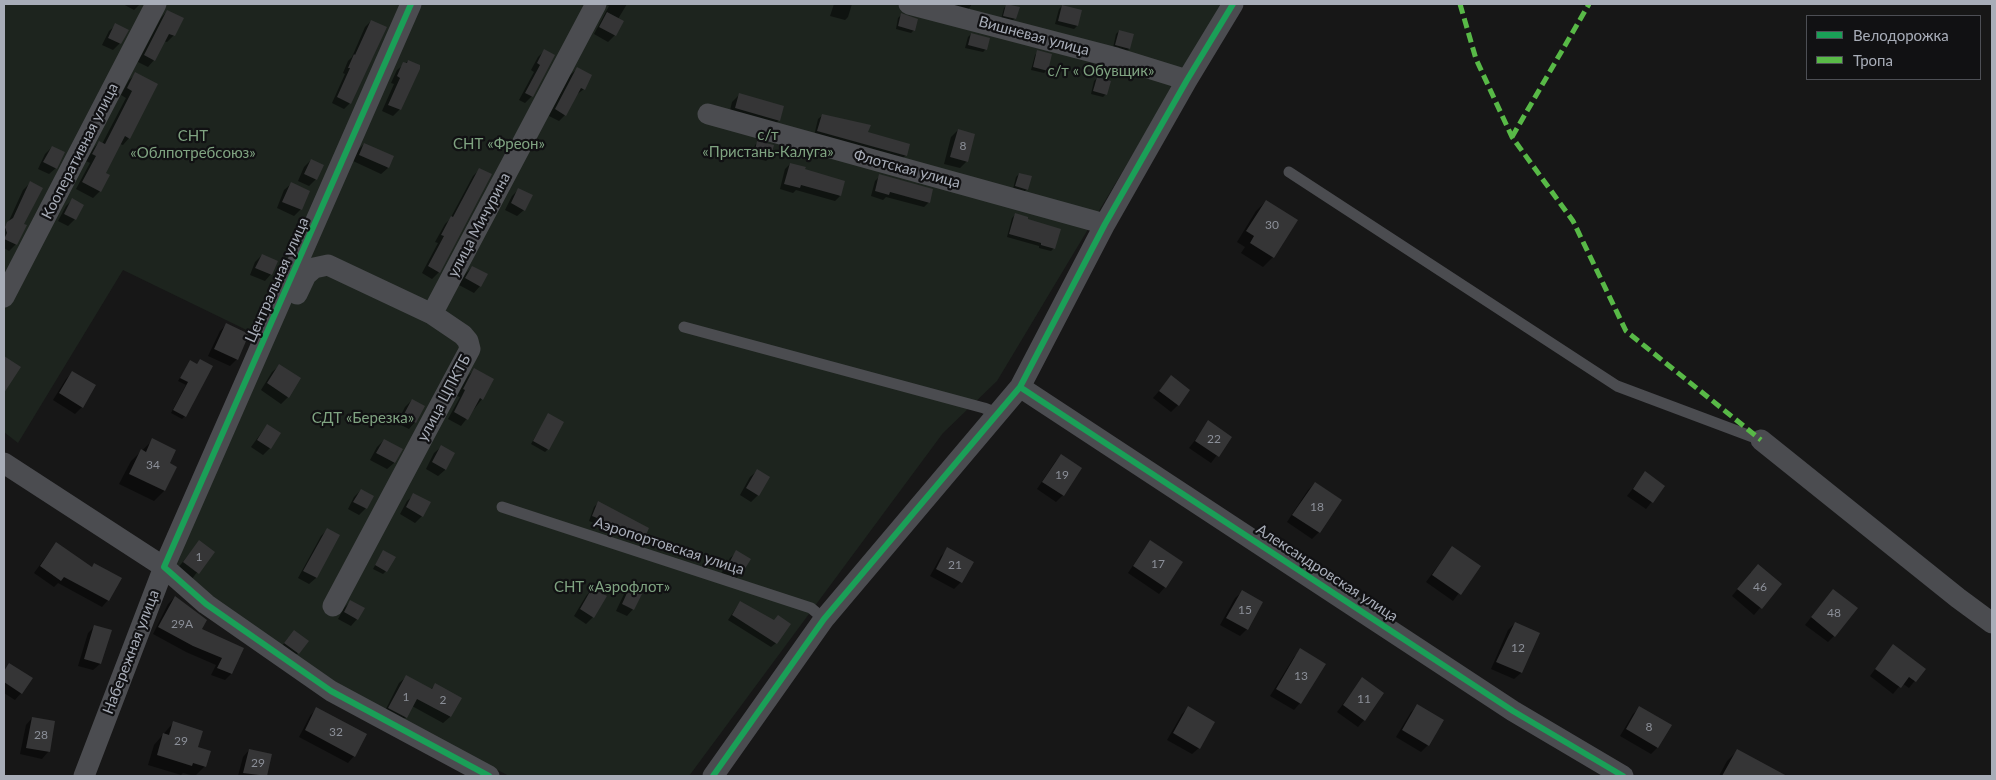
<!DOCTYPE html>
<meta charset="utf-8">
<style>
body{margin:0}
#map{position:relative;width:1996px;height:780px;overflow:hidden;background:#171717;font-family:Lato,sans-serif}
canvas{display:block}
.frame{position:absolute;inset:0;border:5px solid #a8adb8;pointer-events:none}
.legend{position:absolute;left:1806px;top:15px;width:175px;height:65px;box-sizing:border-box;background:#111113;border:1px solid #4d4f55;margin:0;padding:6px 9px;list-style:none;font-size:15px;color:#a8adb8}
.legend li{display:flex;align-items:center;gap:10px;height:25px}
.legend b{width:25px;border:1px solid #4d4f55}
</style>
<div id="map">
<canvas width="1996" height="780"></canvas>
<div class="frame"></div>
<ul class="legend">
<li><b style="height:6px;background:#1a9f57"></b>Велодорожка</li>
<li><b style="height:6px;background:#58b947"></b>Тропа</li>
</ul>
</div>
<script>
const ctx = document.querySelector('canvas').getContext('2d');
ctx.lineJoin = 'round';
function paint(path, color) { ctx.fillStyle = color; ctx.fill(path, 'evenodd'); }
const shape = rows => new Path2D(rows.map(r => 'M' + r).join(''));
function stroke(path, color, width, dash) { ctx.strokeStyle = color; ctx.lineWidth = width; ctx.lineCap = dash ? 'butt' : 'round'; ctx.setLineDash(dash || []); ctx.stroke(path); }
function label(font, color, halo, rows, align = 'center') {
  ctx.font = font + ' Lato,sans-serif'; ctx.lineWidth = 4.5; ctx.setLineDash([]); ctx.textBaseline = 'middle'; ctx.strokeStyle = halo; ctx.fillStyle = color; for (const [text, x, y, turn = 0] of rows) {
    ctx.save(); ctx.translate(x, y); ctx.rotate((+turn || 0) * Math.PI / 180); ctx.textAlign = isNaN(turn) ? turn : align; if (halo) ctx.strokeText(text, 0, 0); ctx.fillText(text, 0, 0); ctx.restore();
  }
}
paint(shape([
 [4,4,1223,4,997,381,943,433,689,776,509,776,361,699,165,567,263,338,123,270,18,443,4,432]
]), '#1d241e');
paint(shape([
 [123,4,140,4,134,10],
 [605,4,627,4,618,19,615,35,608,42,594,34,609,6],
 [834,4,852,4,848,17,845,20,830,16],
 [953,4,972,4,968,10,952,6],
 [1007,5,1015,18,1012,21,1001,19,1004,8],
 [1062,6,1077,26,1074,29,1055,24,1059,9],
 [167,11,174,35,167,42,164,41,154,60,148,67,138,62,161,18],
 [901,15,914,30,911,33,896,29,898,18],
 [371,21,350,103,344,109,332,103,345,74,343,73,348,61,352,57,365,27],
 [116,25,120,43,113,50,102,45,109,31],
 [1119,31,1129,49,1126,52,1113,48,1116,34],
 [971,34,986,49,983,52,965,48,968,37],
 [544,51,532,96,525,103,519,100,534,72,531,70,538,57],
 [1038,52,1047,70,1044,73,1031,70,1035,55],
 [408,61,400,109,393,116,382,111,394,84,391,83,397,70],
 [577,69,584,89,576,95,565,115,559,121,549,116,570,75],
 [136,74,129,138,123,145,120,144,104,174,108,176,100,191,93,198,76,189,90,163,86,161,93,149,99,142,102,144,126,98,121,95,129,80],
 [1097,78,1106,94,1103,97,1091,94,1094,81],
 [739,95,779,120,773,127,729,115,732,102],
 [823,115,867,133,906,155,901,160,814,136,818,119],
 [958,130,967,161,960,168,944,164,951,137],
 [758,142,769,158,766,161,752,157,755,145],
 [364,144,388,168,381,174,353,161,357,151],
 [52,147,56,168,49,174,38,169,45,154],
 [311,160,316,179,309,186,298,181,304,167],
 [790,164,803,170,840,196,835,201,796,190,793,193,780,189,785,169],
 [480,169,439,272,432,279,422,273,438,243,435,242,445,224,450,219,473,176],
 [1019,174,1027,189,1024,192,1013,189,1016,177],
 [880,176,929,202,924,207,886,197,883,200,871,196,875,181],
 [30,183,22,225,16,244,9,251,4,248,4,227,8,223,23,190],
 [291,184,301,209,294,216,277,208,284,190],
 [519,189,524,210,517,216,505,210,512,196],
 [72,200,75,219,68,226,58,221,66,206],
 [1266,201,1273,257,1263,267,1241,253,1245,247,1237,242,1256,211],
 [1015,215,1026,220,1054,248,1051,251,1039,248,1039,246,1007,237,1012,218],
 [262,255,271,274,265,281,250,275,255,262],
 [472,267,480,286,474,293,459,285,465,274],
 [226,325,237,359,230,366,208,356,220,331],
 [200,360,185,416,182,419,171,413,186,385,178,381,190,362,196,365],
 [279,366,288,397,281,404,261,390,272,372],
 [474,370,482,399,461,426,448,419,460,397,457,396,468,376],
 [72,373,82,407,75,414,53,400,66,379],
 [1171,377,1178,405,1171,412,1153,398],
 [412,400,415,422,409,429,397,423,405,407],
 [548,415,548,449,545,452,531,444],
 [1209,422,1231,437,1211,463,1189,448],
 [267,425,270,448,263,455,251,447],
 [153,440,168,464,175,467,164,491,154,501,119,484,131,461],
 [384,440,401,449,394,463,387,469,370,460,377,447],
 [441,447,454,454,445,470,438,476,426,469,434,453],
 [1061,455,1063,495,1056,502,1037,489,1055,462],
 [757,471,758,495,751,502,740,495,750,477],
 [1645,473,1664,486,1646,509,1627,496],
 [1315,483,1340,500,1319,532,1312,539,1287,522,1308,490],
 [361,490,366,508,359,515,348,509,354,497],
 [414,495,422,516,415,523,400,514,407,501],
 [598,503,644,536,639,541,589,521,594,507],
 [328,529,338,535,316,578,309,584,298,578,321,536],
 [199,542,213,552,191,580,177,569],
 [1150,542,1165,587,1159,594,1128,573,1144,549],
 [56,543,91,568,94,565,108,600,102,607,58,583,54,587,34,573],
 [1452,547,1479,566,1453,601,1426,582],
 [948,549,961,582,954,589,930,576,941,556],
 [737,552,740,574,734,581,721,574,730,558],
 [381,555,386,571,383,574,373,569],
 [1751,572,1780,584,1754,615,1732,596],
 [631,585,633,609,627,616,616,611,625,592],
 [592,589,593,617,586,624,574,616,586,596],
 [1242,592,1262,603,1247,629,1240,636,1220,625,1235,598],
 [175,597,200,630,243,648,231,674,225,680,211,675,216,665,186,652,153,634,168,604],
 [1827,597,1834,636,1828,642,1805,625],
 [351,601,357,619,351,626,338,619,344,608],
 [740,602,776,643,771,647,728,620],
 [1515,623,1538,634,1521,673,1514,679,1491,669,1508,630],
 [95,626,100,664,93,670,78,666,88,633],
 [288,638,298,653,291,659,279,650],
 [1301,650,1300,703,1294,710,1270,696,1294,657],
 [1887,653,1924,669,1909,688,1902,683,1893,694,1870,676],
 [9,665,21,693,15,700,4,693,4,670],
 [406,677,430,690,435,685,460,698,450,717,443,723,412,706,406,717,399,723,383,715,399,683],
 [1362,679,1364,720,1358,727,1337,712],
 [1417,706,1428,745,1421,752,1396,737,1411,712],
 [1188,708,1199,748,1192,754,1167,740,1182,714],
 [1639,708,1657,748,1651,754,1620,736,1633,714],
 [316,709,354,756,348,763,299,737,310,716],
 [32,718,54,722,48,752,42,759,20,754,26,725],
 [173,723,197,748,205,766,195,776,183,773,181,775,148,765,154,745],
 [249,750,270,755,266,776,238,776,243,757],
 [1737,751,1772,770,1769,776,1719,776,1727,761]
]), '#0007');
paint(shape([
 [1006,4,1020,7,1016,19,1003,16],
 [1062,5,1082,10,1078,26,1058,21],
 [167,10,184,18,175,36,169,34,155,61,144,55],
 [607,12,624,21,616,36,599,27],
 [901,13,918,19,915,31,898,26],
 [371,20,387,27,351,104,337,97,350,68,348,68,354,54,355,55],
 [115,23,129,30,121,44,108,38],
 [1119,30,1134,34,1130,49,1115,45],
 [971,33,990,38,987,50,968,45],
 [544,49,555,55,533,97,525,93,540,65,537,63],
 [1037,50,1052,54,1048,71,1033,67],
 [408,60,420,65,420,69,401,110,388,105,400,78,397,76,403,62,407,63],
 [577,67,592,75,585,90,581,88,566,116,555,109],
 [135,72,158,84,130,139,125,136,106,173,110,175,101,192,82,182,96,156,92,154,99,141,105,144,132,91,127,88],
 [1097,77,1111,81,1107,95,1093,91],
 [739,93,784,106,780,121,735,108],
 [822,114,871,125,868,132,910,144,907,156,817,131],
 [958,129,975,134,968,162,950,157],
 [757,141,774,145,770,159,754,154],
 [364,143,394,156,389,168,359,155],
 [52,146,65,152,57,169,43,162],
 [311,159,324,165,317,180,304,174],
 [790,163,806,167,805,169,845,181,841,196,801,185,800,188,784,184],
 [479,168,492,174,440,273,428,266,444,236,441,235,451,216,453,217],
 [1019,173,1032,176,1028,190,1015,186],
 [879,174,933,189,930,203,890,192,889,195,875,191],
 [30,181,43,188,24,224,27,225,17,245,4,239,7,233,5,227,7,222,13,218],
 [291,182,310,191,302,210,282,202],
 [518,188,533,195,525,211,511,203],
 [72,198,84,205,76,220,64,214],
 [1266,200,1298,220,1274,258,1250,243,1254,236,1246,231],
 [1015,213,1028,217,1028,219,1061,229,1055,249,1041,245,1041,243,1009,234],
 [262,254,278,261,272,275,255,268],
 [472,266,488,274,481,287,465,278],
 [226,323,249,334,238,360,214,349],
 [4,356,21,367,4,393],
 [200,359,213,366,186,417,173,410,188,382,180,378,190,360,197,364],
 [279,364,301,378,289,398,267,383],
 [474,368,494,379,483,400,480,398,468,420,454,412,465,390,463,389],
 [72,371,96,385,83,408,59,393],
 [1171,375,1190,390,1179,406,1159,391],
 [412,399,425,406,416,423,403,416],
 [548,413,564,422,549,450,533,441],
 [1208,420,1232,437,1219,457,1195,441],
 [267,424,281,433,271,449,257,440],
 [152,438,176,450,170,463,177,467,165,491,129,474,141,449,146,452],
 [384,439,403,449,395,463,376,453],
 [441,445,455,453,446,470,432,462],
 [1061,454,1082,468,1064,496,1042,482],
 [757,469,770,477,759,496,746,488],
 [1645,471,1665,486,1653,503,1633,489],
 [1315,482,1342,500,1320,533,1292,515],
 [361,489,374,496,367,509,353,502],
 [413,493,431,502,423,517,406,507],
 [598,501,649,528,645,537,592,516],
 [327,528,340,535,317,578,303,571],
 [199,540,215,552,199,574,183,562],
 [1150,540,1183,562,1166,588,1133,566],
 [56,542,92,567,94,563,122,578,109,601,64,577,61,581,40,566],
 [1452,546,1481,566,1461,595,1432,575],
 [947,547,974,562,962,583,936,569],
 [383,550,396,557,387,572,375,565],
 [736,550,751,559,741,575,727,567],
 [1758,564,1782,584,1762,609,1737,589],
 [631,584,644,590,634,610,622,604],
 [592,588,607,596,594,618,580,609],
 [1833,589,1858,608,1835,637,1811,617],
 [1242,590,1263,602,1248,630,1226,618],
 [175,596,207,620,202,629,244,648,232,674,217,668,222,658,193,646,158,627],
 [350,600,365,608,358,620,344,612],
 [740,601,774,620,778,615,791,624,777,644,732,615],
 [1515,622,1540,633,1522,673,1496,662],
 [94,625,112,630,101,664,84,659],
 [294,630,309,641,299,654,284,643],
 [1893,644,1926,669,1916,682,1909,677,1901,688,1875,669],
 [1300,648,1326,664,1301,704,1276,689],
 [9,663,33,678,22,694,4,682,4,671],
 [406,675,432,689,435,683,462,698,451,717,417,699,407,718,388,708],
 [1362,677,1384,693,1365,721,1343,705],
 [1417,704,1444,720,1429,746,1402,730],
 [1188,706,1215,722,1200,749,1173,733],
 [1639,706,1672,725,1658,748,1626,729],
 [316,707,367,734,355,757,305,730],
 [32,717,55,721,50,752,26,748],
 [173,721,203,731,198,747,211,751,206,767,193,763,192,766,157,755,163,733,169,735],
 [249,749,272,754,267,776,243,773],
 [1737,749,1787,776,1722,776]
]), '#353536');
stroke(shape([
 [1289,172,1617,386,1761,440],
 [684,327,984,408,997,413],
 [502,507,811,608,824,619]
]), '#4b4c50', 11);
stroke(shape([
 [411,4,164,567,206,604,331,691,489,776],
 [909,4,1116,58,1187,80],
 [708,114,1105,224],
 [297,294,306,275,314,268,328,265,432,314,463,335,468,341,470,349,333,606],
 [4,297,156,4],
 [432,314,596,4],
 [1020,387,1513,711,1623,776],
 [1761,440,1958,598,1992,623],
 [4,463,164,567,84,776],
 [713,776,824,619,1020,387,1105,224,1187,80,1233,4]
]), '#4b4c50', 21);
stroke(shape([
 [1460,4,1476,59,1512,137,1573,221,1626,331,1761,440],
 [1512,137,1589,4]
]), '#58b947', 5, [10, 5]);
stroke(shape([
 [411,4,164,567,206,604,331,691,489,776],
 [1020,387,1513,711,1623,776],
 [713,776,824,619,1020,387,1105,224,1187,80,1233,4]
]), '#1a9f57', 6);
label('12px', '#8b8f98', null, [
 ["8",963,146],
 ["30",1272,225],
 ["22",1214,439],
 ["34",153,465],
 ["19",1062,475],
 ["18",1317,507],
 ["1",199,557],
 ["17",1158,564],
 ["21",955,565],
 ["46",1760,587],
 ["15",1245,610],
 ["48",1834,613],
 ["29А",182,624],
 ["12",1518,648],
 ["13",1301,676],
 ["1",406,697],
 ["11",1364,699],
 ["2",443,700],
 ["8",1649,727],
 ["32",336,732],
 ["28",41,735],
 ["29",181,741],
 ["29",258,763]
]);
label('15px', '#a8adb8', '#111113', [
 ["Вишневая улица",1034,36,15],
 ["Кооперативная улица",80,151,-63],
 ["Флотская улица",907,169,15],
 ["улица Мичурина",479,225,-62],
 ["Центральная улица",277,280,-66],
 ["улица ЦПКТБ",444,398,-62],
 ["Аэропортовская улица",669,546,18],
 ["Александровская улица",1327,573,33],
 ["Набережная улица",131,652,-69]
]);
label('15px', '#7fa381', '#111113', [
 ["с/т « Обувщик»",1101,71],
 ["с/т",768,135],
 ["«Пристань-Калуга»",768,152],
 ["СНТ",193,136],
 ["«Облпотребсоюз»",193,153],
 ["СНТ «Фреон»",499,144],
 ["СДТ «Березка»",363,418],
 ["СНТ «Аэрофлот»",612,587]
]);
</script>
